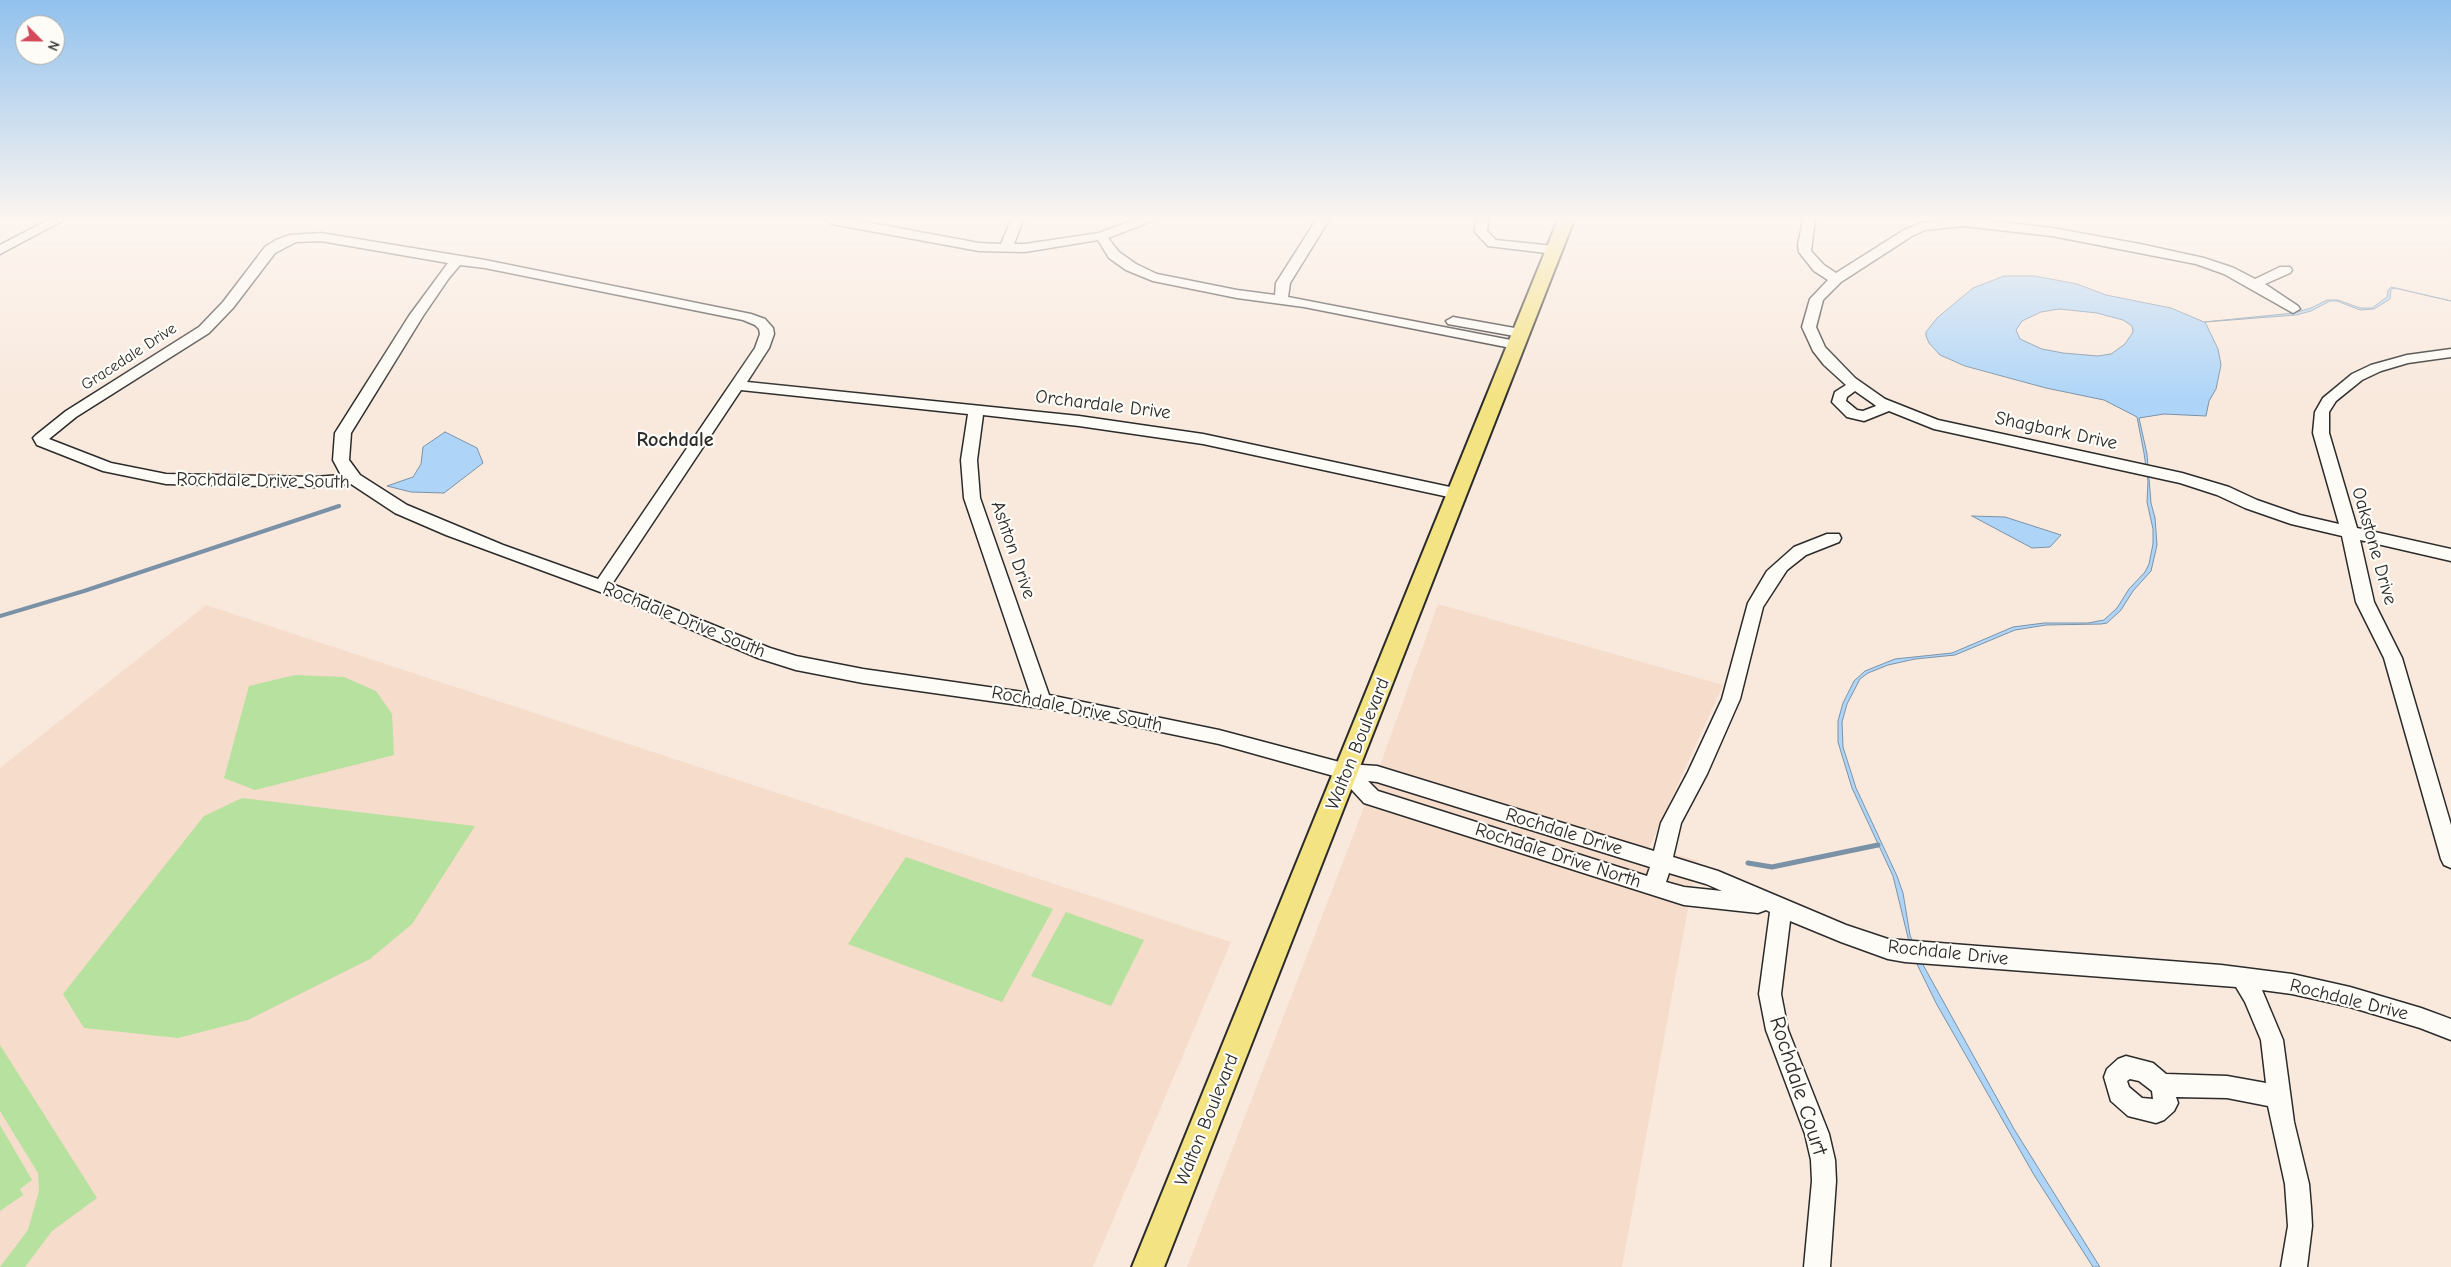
<!DOCTYPE html>
<style>
body{margin:0}
#map{position:relative;width:2451px;height:1267px;overflow:hidden;background:#f9e9dd;font-family:"Comic Neue",sans-serif}
canvas{display:block}
.north{position:absolute;left:15px;top:15px;width:50px;height:50px;box-sizing:border-box;background:#fdfcf7;border:1px solid #a9a8a5;border-radius:50%;rotate:113deg;font-size:14px;font-weight:700;line-height:20px;text-align:center;color:#2b2b2b}
.north::after{content:'';display:block;margin:auto;width:18px;height:22px;background:#d1495b;clip-path:polygon(50% 0,100% 100%,50% 72%,0 100%)}
</style>
<div id="map">
<canvas width="2451" height="1267"></canvas>
<div class="north">N</div>
</div>
<script>
const ctx = document.querySelector('canvas').getContext('2d');
ctx.lineJoin = 'round';
function paint(path, color) { ctx.fillStyle = color; ctx.fill(path, 'evenodd'); }
const shape = rows => new Path2D(rows.map(r => 'M' + r).join(''));
function stroke(path, color, width, dash) { ctx.strokeStyle = color; ctx.lineWidth = width; ctx.lineCap = dash ? 'butt' : 'round'; ctx.setLineDash(dash || []); ctx.stroke(path); }
function label(font, color, halo, rows, align = 'center') {
  ctx.font = font + ' "Comic Neue",sans-serif'; ctx.lineWidth = 4.5; ctx.setLineDash([]); ctx.textBaseline = 'middle'; ctx.strokeStyle = halo; ctx.fillStyle = color; for (const [text, x, y, turn = 0] of rows) {
    ctx.save(); ctx.translate(x, y); ctx.rotate((+turn || 0) * Math.PI / 180); ctx.textAlign = isNaN(turn) ? turn : align; if (halo) ctx.strokeText(text, 0, 0); ctx.fillText(text, 0, 0); ctx.restore();
  }
}
paint(shape([
 [1438,604,1723,685,1649,848,1697,860,1622,1267,1187,1267,1381,763],
 [206,605,1231,942,1093,1267,0,1267,0,768]
]), '#f6dccb');
paint(shape([
 [295,675,344,677,376,691,392,714,394,755,255,790,224,778,249,686],
 [242,798,475,826,412,924,370,959,248,1020,178,1038,84,1028,63,994,204,816],
 [906,857,1053,909,1002,1002,848,944],
 [1066,912,1144,940,1111,1006,1031,976],
 [0,1045,97,1198,52,1231,25,1267,0,1267,28,1230,39,1191,38,1173,0,1111],
 [0,1125,32,1180,20,1189,23,1195,0,1211]
]), '#b6e19e');
const water = shape([
 [2004,276,2035,276,2077,284,2106,295,2171,308,2204,322,2294,313,2311,308,2327,300,2338,300,2360,308,2372,308,2387,297,2388,290,2391,287,2451,301,2395,288,2391,289,2390,299,2374,309,2360,310,2337,301,2330,301,2311,311,2296,315,2205,322,2218,349,2221,365,2216,389,2209,401,2206,416,2164,414,2139,418,2147,454,2151,503,2155,518,2157,545,2151,571,2133,591,2121,610,2107,623,2101,624,2046,625,2015,630,1955,655,1915,659,1888,665,1868,673,1860,679,1847,704,1842,722,1843,747,1856,788,1897,876,1903,893,1910,935,1917,954,2014,1129,2100,1267,2093,1267,2034,1175,1936,1003,1912,954,1893,876,1852,788,1838,742,1838,721,1843,703,1854,681,1865,671,1895,659,1952,653,2013,627,2044,623,2088,623,2104,620,2117,608,2129,589,2145,572,2149,564,2153,544,2153,529,2147,502,2148,481,2144,453,2137,417,2104,400,2046,388,1965,366,1940,355,1929,343,1926,336,1926,332,1937,318,1973,288,2004,276],
 [2059,309,2097,313,2123,320,2132,326,2133,332,2125,344,2111,354,2098,356,2063,353,2042,349,2020,339,2016,330,2022,321,2041,312,2059,309],
 [445,432,477,448,483,463,444,493,411,492,387,486,413,477,421,464,423,447,445,432],
 [1972,516,2005,517,2061,535,2050,547,2032,548,1972,516]
]);
paint(water, '#aed5f8');
stroke(water, '#7a91a6', 1);
stroke(shape([
 [0,616,84,591,339,506]
]), '#7a91a6', 4);
stroke(shape([
 [1748,863,1772,867,1878,845]
]), '#7a91a6', 5);
const minor = shape([
 [48,220,64,220,0,254,0,245,48,220],
 [826,220,855,220,979,243,1001,244,1011,220,1023,220,1014,244,1025,244,1099,233,1134,220,1154,220,1108,238,1119,252,1136,264,1157,274,1237,290,1275,295,1276,283,1316,220,1329,220,1290,283,1288,297,1516,341,1523,345,1516,349,1304,307,1237,298,1153,281,1126,270,1109,258,1098,240,1025,252,979,251,832,224,826,220],
 [1476,220,1488,220,1487,231,1496,240,1554,246,1560,250,1554,254,1488,246,1475,232,1476,220],
 [1803,220,1815,220,1811,251,1824,265,1836,273,1904,230,1922,223,1945,220,1983,220,2052,228,2140,244,2204,258,2234,268,2255,279,2280,267,2290,267,2292,270,2290,273,2265,284,2298,306,2300,309,2293,313,2224,274,2196,264,2052,236,1963,226,1925,230,1912,236,1841,282,1823,300,1816,327,1825,347,1855,378,1885,399,1938,420,2182,473,2229,487,2257,500,2300,515,2339,524,2313,433,2315,412,2323,398,2352,374,2371,365,2407,355,2451,349,2451,357,2408,363,2381,371,2362,380,2336,401,2329,412,2329,433,2357,528,2451,549,2451,561,2360,540,2374,602,2402,658,2451,825,2451,868,2444,865,2441,859,2384,658,2356,602,2342,536,2291,524,2245,508,2217,495,2180,483,1934,429,1889,411,1864,421,1847,417,1832,402,1835,392,1846,385,1824,365,1813,351,1802,327,1810,299,1828,280,1814,271,1799,252,1798,245,1803,220],
 [1855,391,1875,405,1876,406,1863,411,1857,410,1846,401,1847,397,1855,391],
 [321,233,485,260,751,314,765,319,773,328,774,334,769,348,747,382,1079,416,1203,434,1464,490,1466,494,1464,498,1458,499,1203,444,1079,426,983,415,977,460,980,498,1049,695,1219,730,1347,764,1377,766,1654,851,1661,823,1688,772,1722,699,1748,603,1767,571,1794,547,1827,534,1839,534,1841,538,1839,542,1806,555,1787,570,1763,607,1740,699,1707,774,1681,823,1673,857,1718,871,1846,925,1888,939,2221,965,2292,974,2350,987,2421,1008,2451,1019,2451,1040,2420,1028,2350,1007,2292,994,2262,990,2283,1040,2294,1122,2309,1184,2311,1208,2312,1226,2307,1267,2281,1267,2288,1226,2285,1184,2268,1106,2227,1098,2176,1097,2178,1103,2174,1111,2164,1120,2156,1123,2128,1116,2111,1101,2104,1077,2107,1069,2118,1059,2126,1056,2153,1063,2166,1074,2227,1076,2266,1083,2261,1040,2245,1002,2236,987,1905,962,1888,959,1841,942,1790,921,1781,994,1788,1030,1829,1134,1835,1160,1836,1181,1830,1267,1804,1267,1812,1181,1811,1160,1805,1134,1766,1030,1759,994,1770,912,1766,910,1758,913,1684,905,1364,803,1341,778,1219,744,1061,711,863,683,796,670,758,658,622,600,446,535,395,513,351,484,315,487,166,484,103,471,37,445,33,438,36,435,66,411,199,327,223,302,265,247,276,240,290,235,321,233],
 [321,241,448,263,409,316,335,433,333,460,341,475,315,477,166,474,111,463,49,439,76,417,209,333,233,308,275,253,296,242,321,241],
 [460,265,485,268,743,320,755,325,759,329,760,334,755,348,598,579,503,545,407,505,360,475,349,460,351,433,423,316,449,278,460,265],
 [741,390,968,414,961,460,964,498,1030,693,863,669,796,656,770,648,612,584,741,390],
 [1368,781,1377,782,1650,867,1647,876,1378,791,1368,781],
 [1669,873,1706,884,1722,891,1684,887,1666,882,1669,873],
 [2130,1079,2139,1081,2152,1091,2153,1099,2142,1098,2129,1087,2127,1081,2130,1079],
 [1453,317,1520,329,1527,333,1520,337,1448,324,1446,321,1453,317]
]);
const major = shape([
 [1558,220,1574,220,1164,1267,1132,1267,1558,220]
]);
stroke(minor, '#2b2b2b', 3);
stroke(major, '#2b2b2b', 4);
paint(minor, '#fdfcf7');
paint(major, '#f4e382');
const sky = ctx.createLinearGradient(0, 0, 0, 398);
sky.addColorStop(0, '#91c1ee');
sky.addColorStop(0.55, '#fcf5f0');
sky.addColorStop(1, '#fcf5f000');
ctx.fillStyle = sky;
ctx.fillRect(0, 0, 2451, 398);
label('16px', '#2b2b2b', '#fdfcf7', [
 ["Gracedale Drive",129,357,-33]
]);
label('19px', '#2b2b2b', '#fdfcf7', [
 ["Orchardale Drive",1103,405,7],
 ["Shagbark Drive",2056,431,12],
 ["Rochdale Drive South",263,481,1],
 ["Oakstone Drive",2374,546,74],
 ["Ashton Drive",1013,550,71],
 ["Rochdale Drive South",684,620,22],
 ["Rochdale Drive South",1077,709,11],
 ["Walton Boulevard",1358,744,-68],
 ["Rochdale Drive",1564,832,17],
 ["Rochdale Drive North",1558,856,18],
 ["Rochdale Drive",1948,953,6],
 ["Rochdale Drive",2349,1000,14],
 ["Walton Boulevard",1207,1120,-68]
]);
label('bold 20px', '#2b2b2b', '#fdfcf7', [
 ["Rochdale",675,440]
]);
label('22px', '#2b2b2b', '#fdfcf7', [
 ["Rochdale Court",1798,1086,72]
]);
</script>
